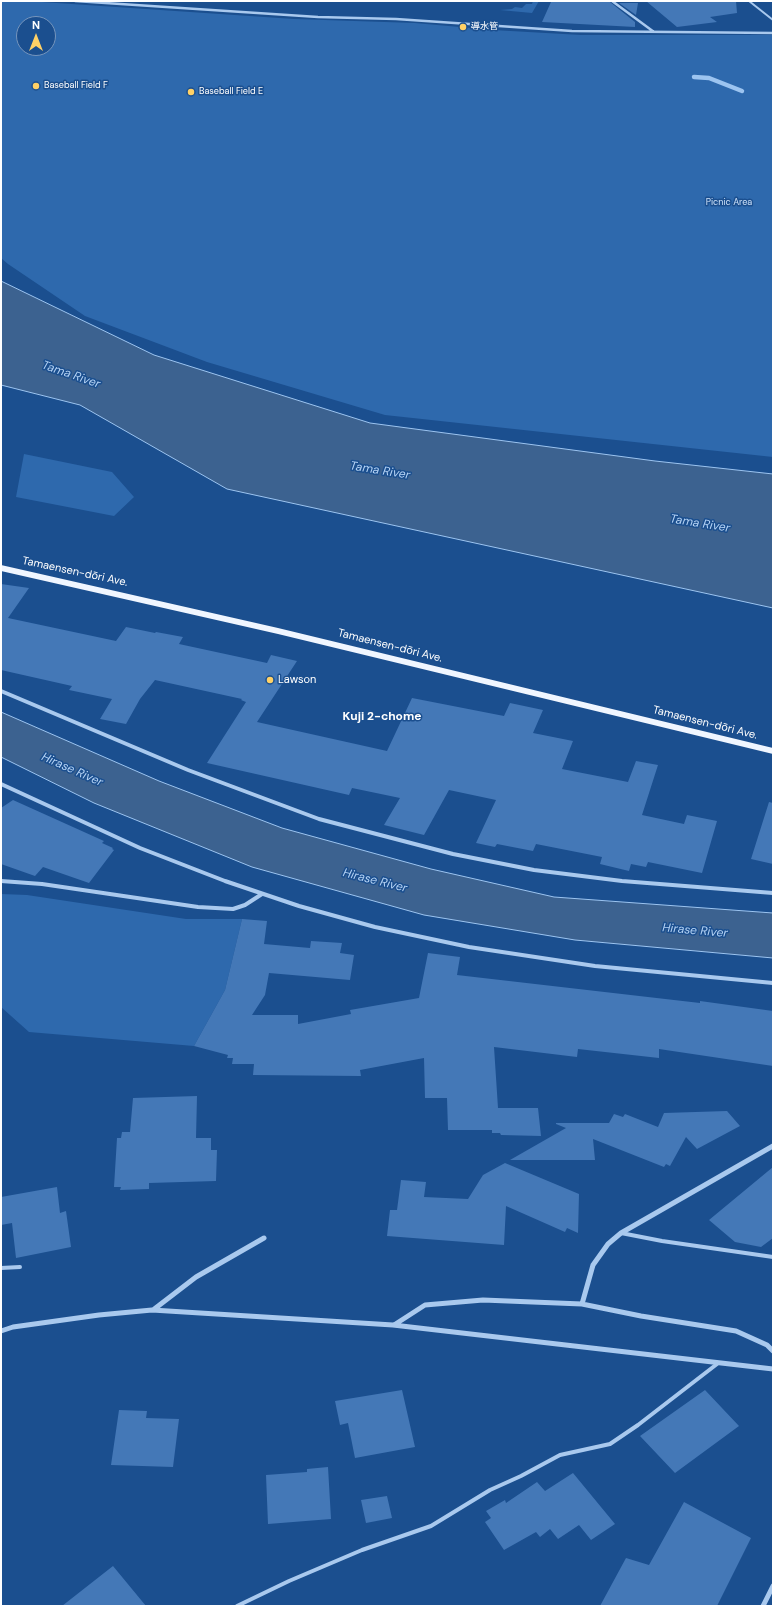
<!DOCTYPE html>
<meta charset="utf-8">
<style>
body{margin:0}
#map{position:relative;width:774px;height:1607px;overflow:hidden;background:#1b4f8f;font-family:"DM Sans",sans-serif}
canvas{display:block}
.frame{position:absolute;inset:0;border:2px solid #fff;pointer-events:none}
.north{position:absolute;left:16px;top:16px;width:40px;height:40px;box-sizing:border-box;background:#1b4f8f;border:1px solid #7695bc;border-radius:50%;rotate:0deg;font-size:11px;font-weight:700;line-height:16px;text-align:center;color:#fff}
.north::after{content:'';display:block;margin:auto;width:14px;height:18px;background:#ffd166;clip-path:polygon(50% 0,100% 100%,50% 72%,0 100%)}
</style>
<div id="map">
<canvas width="774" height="1607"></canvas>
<div class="frame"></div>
<div class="north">N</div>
</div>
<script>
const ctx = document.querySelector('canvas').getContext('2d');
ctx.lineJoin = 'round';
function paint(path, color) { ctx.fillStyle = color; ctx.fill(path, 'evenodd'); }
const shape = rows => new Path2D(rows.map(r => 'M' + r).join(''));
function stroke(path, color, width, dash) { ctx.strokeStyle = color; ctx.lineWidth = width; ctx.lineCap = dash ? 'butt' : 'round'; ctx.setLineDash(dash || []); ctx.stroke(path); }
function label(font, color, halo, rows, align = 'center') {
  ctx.font = font + ' "DM Sans","Noto Sans JP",sans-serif'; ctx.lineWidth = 3; ctx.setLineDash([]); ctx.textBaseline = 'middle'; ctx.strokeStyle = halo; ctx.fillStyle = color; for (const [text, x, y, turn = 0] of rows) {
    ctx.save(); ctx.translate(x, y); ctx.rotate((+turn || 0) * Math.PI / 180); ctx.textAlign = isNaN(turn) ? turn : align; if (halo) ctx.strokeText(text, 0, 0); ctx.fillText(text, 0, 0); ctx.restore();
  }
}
paint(shape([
 [1,1,27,1,294,19,415,23,493,30,581,35,773,35,773,457,385,415,207,362,85,316,8,264,1,258],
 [24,24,48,24,48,48,24,48],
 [533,1,539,1,532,13,500,10,512,9,515,7,522,8,526,4,532,4],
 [24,454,112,472,134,497,114,516,16,497],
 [1,894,27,895,186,919,242,919,225,990,194,1046,29,1032,1,1007]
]), '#2e69ad');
const water = shape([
 [1,281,154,355,370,423,655,461,773,474,773,608,227,489,80,405,1,385,1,281],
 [1,712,159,781,282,828,431,869,554,897,773,913,773,958,575,940,424,915,252,867,94,803,1,757,1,712]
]);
paint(water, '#3c6290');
stroke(water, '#9cc4f0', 1);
stroke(shape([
 [694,77,709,78,742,91]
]), '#9cc4f0', 4.5);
paint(shape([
 [646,1,736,1,737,13,710,17,717,22,677,27],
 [551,2,610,2,635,22,635,27,542,22],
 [619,3,638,3,636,15],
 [1,584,29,588,8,618,116,641,126,627,155,633,156,632,183,637,179,644,267,663,271,655,297,661,257,722,387,751,412,698,504,716,510,703,543,710,533,733,573,741,562,769,628,782,636,761,658,765,642,815,684,824,687,815,717,821,702,873,648,862,646,867,631,864,629,871,600,864,602,857,536,844,533,851,497,844,495,847,476,843,496,800,449,790,424,835,384,825,400,798,352,788,349,795,207,763,246,702,241,700,242,699,155,680,140,699,126,724,100,719,112,699,69,690,72,686,1,670],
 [13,800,104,841,102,843,113,848,112,849,114,850,89,883,43,867,35,876,1,864,1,808],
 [769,802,773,803,773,864,751,859],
 [242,919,267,921,264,944,310,948,311,941,342,943,340,953,354,955,350,980,269,973,265,995,252,1015,298,1015,298,1024,351,1014,350,1010,419,998,428,953,460,957,457,975,700,1003,700,1001,773,1011,773,1066,659,1049,659,1058,578,1049,577,1057,494,1047,498,1108,538,1108,541,1136,501,1135,500,1133,492,1133,492,1130,448,1130,447,1098,425,1098,424,1058,360,1070,361,1076,253,1075,254,1064,232,1064,233,1058,227,1058,228,1055,194,1046,225,990],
 [197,1096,196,1138,211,1138,211,1150,217,1150,216,1181,149,1183,149,1189,120,1190,121,1187,114,1187,117,1138,121,1138,122,1132,130,1132,133,1098],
 [727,1111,740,1126,697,1149,686,1137,670,1166,666,1164,664,1167,593,1139,595,1160,510,1160,566,1128,556,1124,556,1123,609,1123,614,1114,623,1117,625,1114,658,1127,664,1113],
 [505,1163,579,1194,578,1233,567,1228,565,1232,506,1206,504,1245,387,1236,390,1210,397,1210,401,1180,426,1182,424,1197,468,1199,483,1175],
 [773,1167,773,1238,761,1247,735,1242,709,1220],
 [57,1187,60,1213,66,1211,71,1247,16,1258,12,1223,1,1225,1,1197],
 [402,1390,415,1447,355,1458,348,1423,340,1425,335,1401],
 [705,1390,739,1426,675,1473,640,1436],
 [119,1410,147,1411,146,1418,179,1419,173,1467,111,1465],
 [328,1467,331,1519,268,1524,266,1475,307,1472,307,1469],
 [573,1473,615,1524,591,1540,579,1525,558,1539,550,1529,540,1537,536,1532,504,1550,485,1522,491,1518,486,1511,505,1500,506,1503,537,1482,545,1491],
 [387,1496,392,1518,366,1523,361,1500],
 [684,1502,751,1538,717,1606,600,1606,626,1558,649,1565],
 [113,1566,146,1606,62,1606]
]), '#4478b7');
stroke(shape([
 [749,1,773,20]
]), '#a9c9ee', 2);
stroke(shape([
 [621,1233,662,1241,773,1257],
 [1,1268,20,1267],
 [237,1606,289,1581,362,1550,431,1526,490,1490,521,1476,560,1455,610,1444,638,1425,717,1364]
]), '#a9c9ee', 4);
stroke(shape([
 [75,1,318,17,396,19,572,31,773,33],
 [612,1,654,32]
]), '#a9c9ee', 2.5);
stroke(shape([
 [1,691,188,770,319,819,453,854,534,870,622,881,773,893],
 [1,784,140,848,225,881,299,906,375,927,469,947,595,966,773,983],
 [1,881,42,884,198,907,233,909,245,905,262,894]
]), '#a9c9ee', 4);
stroke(shape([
 [582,1304,593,1265,608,1244,621,1233,773,1146],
 [153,1310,196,1277,264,1238],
 [394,1325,425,1305,483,1300,582,1304,641,1316,736,1331,767,1345,773,1351],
 [1,1331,13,1327,99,1315,152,1310,393,1325,773,1369],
 [763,1606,773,1586]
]), '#a9c9ee', 5);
paint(shape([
 [1,565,278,628,773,748,773,754,278,634,1,571,1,565]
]), '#f0f6ff');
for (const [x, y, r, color] of [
 [463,27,4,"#ffd166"],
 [36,86,4,"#ffd166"],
 [191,92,4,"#ffd166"],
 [270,680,4,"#ffd166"]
]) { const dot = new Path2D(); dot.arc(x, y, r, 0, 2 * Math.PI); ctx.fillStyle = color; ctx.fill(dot); stroke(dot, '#1b4f8f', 1.5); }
label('9px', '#fff', '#1b4f8f', [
 ["導水管",471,27],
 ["Baseball Field F",44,86],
 ["Baseball Field E",199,92]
], 'left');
label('9px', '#cfe3fa', '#1b4f8f', [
 ["Picnic Area",729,203]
]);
label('11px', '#fff', '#1b4f8f', [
 ["Tamaensen-dōri Ave.",75,572,12],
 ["Tamaensen-dōri Ave.",390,646,14],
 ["Tamaensen-dōri Ave.",705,723,14]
]);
label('11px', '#fff', '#1b4f8f', [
 ["Lawson",278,680]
], 'left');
label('italic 12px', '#b5d3f5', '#1b4f8f', [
 ["Tama River",71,375,19],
 ["Tama River",380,471,9],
 ["Tama River",700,524,9],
 ["Hirase River",72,770,24],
 ["Hirase River",375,881,14],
 ["Hirase River",695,931,5]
]);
label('bold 12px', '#fff', '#1b4f8f', [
 ["Kuji 2-chome",382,717]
]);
</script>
